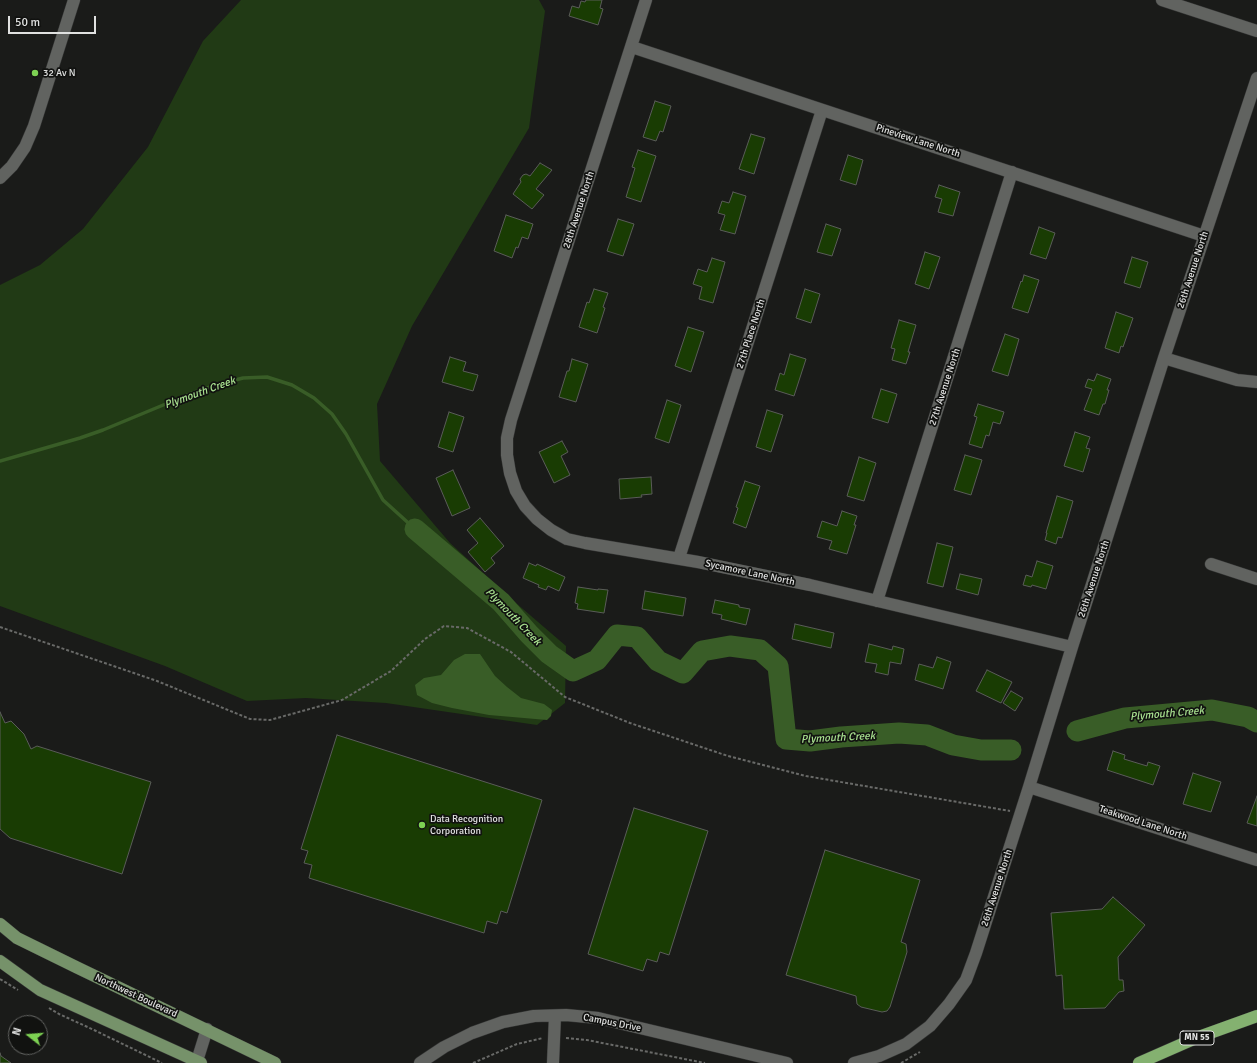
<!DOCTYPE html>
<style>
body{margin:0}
#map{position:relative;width:1257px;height:1063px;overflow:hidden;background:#1a1b19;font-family:Signika,sans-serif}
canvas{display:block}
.north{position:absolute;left:8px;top:1015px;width:40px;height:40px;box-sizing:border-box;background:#111210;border:1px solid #646563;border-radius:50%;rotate:287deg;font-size:11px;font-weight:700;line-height:16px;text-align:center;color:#e0e1e0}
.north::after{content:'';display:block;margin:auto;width:14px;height:18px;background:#7dd153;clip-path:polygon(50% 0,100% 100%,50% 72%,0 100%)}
.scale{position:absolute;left:8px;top:16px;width:88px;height:18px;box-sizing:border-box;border:2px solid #e0e1e0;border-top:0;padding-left:5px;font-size:12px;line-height:14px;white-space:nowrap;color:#e0e1e0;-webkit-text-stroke:3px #111210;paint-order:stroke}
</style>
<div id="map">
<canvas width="1257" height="1063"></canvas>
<div class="north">N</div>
<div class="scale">50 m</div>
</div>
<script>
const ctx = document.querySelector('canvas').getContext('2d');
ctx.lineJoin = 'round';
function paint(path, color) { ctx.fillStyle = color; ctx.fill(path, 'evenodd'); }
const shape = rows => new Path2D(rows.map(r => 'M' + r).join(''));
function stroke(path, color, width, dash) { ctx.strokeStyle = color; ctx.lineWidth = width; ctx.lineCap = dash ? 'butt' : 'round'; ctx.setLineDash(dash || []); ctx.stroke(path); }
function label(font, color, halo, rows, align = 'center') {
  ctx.font = font + ' Signika,sans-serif'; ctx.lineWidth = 3.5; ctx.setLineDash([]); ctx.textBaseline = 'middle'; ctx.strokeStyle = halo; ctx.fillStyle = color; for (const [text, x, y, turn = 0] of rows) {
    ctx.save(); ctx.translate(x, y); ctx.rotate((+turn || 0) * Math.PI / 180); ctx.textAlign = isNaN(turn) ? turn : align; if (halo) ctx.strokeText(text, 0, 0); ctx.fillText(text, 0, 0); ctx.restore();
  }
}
paint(shape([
 [241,0,539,0,545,11,529,128,412,326,377,404,380,461,450,543,516,603,566,646,565,703,537,725,386,703,306,698,247,701,165,666,0,606,0,285,40,265,83,229,148,147,203,41]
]), '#213a15');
paint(shape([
 [465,654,480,654,495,676,507,687,521,698,544,704,552,710,551,716,547,720,489,715,452,708,432,703,417,695,415,685,424,678,441,675,454,660]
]), '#395d27');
stroke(shape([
 [0,461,80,438,103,430,197,391,220,384,243,378,267,377,292,385,314,398,332,414,346,434,383,500,415,529]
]), '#395d27', 3.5);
stroke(shape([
 [415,529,501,602,529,634,549,654,573,671,597,660,617,635,637,637,658,661,683,673,702,651,730,646,760,650,778,666,786,739,810,741,841,737,899,733,927,735,953,745,981,750,1011,750],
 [1077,731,1125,718,1212,710,1248,717,1257,722]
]), '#395d27', 21);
const building = shape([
 [586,0,602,0,600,8,603,9,598,25,569,16,572,6,579,8,581,1,585,2,586,0],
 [655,101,671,106,663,132,660,131,656,141,643,137,655,101],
 [751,134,765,138,754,174,739,169,751,134],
 [638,150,656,156,641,202,626,197,635,168,632,167,638,150],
 [848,155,863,160,856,185,840,180,848,155],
 [540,163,552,170,536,189,544,195,532,209,513,194,521,182,520,179,523,175,526,174,530,176,540,163],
 [939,185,960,192,953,216,938,212,942,199,935,197,939,185],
 [733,192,746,196,735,234,720,230,725,215,718,213,722,201,729,203,733,192],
 [506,215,533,224,528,239,522,237,518,248,516,247,512,258,494,251,506,215],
 [618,219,634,224,623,256,607,251,618,219],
 [826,224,841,229,832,256,817,252,826,224],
 [1039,227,1055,233,1046,259,1030,254,1039,227],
 [925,252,940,257,929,289,915,284,925,252],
 [1132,257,1148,262,1140,288,1124,283,1132,257],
 [712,258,725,262,713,303,699,299,702,287,693,284,698,269,707,272,712,258],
 [1024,275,1039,280,1028,313,1012,308,1021,281,1022,282,1024,275],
 [594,289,608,293,603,307,605,308,597,333,579,327,587,302,589,303,594,289],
 [805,289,820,294,811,323,796,318,805,289],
 [1116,312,1133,318,1123,347,1121,346,1119,353,1105,348,1116,312],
 [899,320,916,325,908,352,910,352,906,364,892,360,895,349,891,348,899,320],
 [688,327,704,332,691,372,675,366,688,327],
 [1005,334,1019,339,1008,376,992,371,1005,334],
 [790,354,806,359,794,396,775,390,780,373,784,375,790,354],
 [450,357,466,362,463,371,478,375,473,391,442,382,450,357],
 [572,359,588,364,576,402,559,397,567,371,569,371,572,359],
 [1097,374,1111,379,1107,390,1109,390,1105,404,1103,404,1099,415,1084,410,1092,389,1085,387,1088,379,1094,381,1097,374],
 [881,389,897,394,888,423,872,418,881,389],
 [667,400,681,405,669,443,655,438,667,400],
 [978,404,1004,412,1000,424,993,422,989,436,986,435,982,448,969,444,977,417,974,416,978,404],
 [767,410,783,415,771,452,756,447,767,410],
 [449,412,464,417,453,452,438,447,449,412],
 [1075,432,1090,437,1086,448,1090,449,1083,472,1064,466,1075,432],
 [562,441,568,452,561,456,570,475,554,483,539,452,562,441],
 [965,455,982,460,971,495,954,490,965,455],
 [859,457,876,463,864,501,847,496,859,457],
 [453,470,470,508,452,516,436,478,453,470],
 [651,477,652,494,641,495,642,497,620,499,619,479,651,477],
 [745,481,760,486,746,528,733,523,738,508,736,507,745,481],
 [1057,496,1073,501,1062,538,1058,537,1056,544,1045,540,1047,533,1046,533,1057,496],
 [842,511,857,516,854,525,856,525,847,554,829,549,832,541,817,537,822,521,837,526,842,511],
 [480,518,504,546,491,558,495,563,485,572,468,552,478,543,467,530,480,518],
 [937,543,953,547,943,587,927,583,937,543],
 [1037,561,1053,566,1046,589,1032,585,1031,587,1023,585,1026,575,1032,577,1037,561],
 [529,563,536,566,537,564,565,577,559,591,548,586,546,590,538,587,539,585,523,578,529,563],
 [960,574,982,579,978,595,956,589,960,574],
 [578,587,598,590,598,589,608,590,604,613,577,609,578,604,575,603,578,587],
 [645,591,686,598,683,616,642,609,645,591],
 [715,600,739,605,739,607,750,609,746,625,721,619,722,615,712,613,715,600],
 [795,624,834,633,831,648,792,639,795,624],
 [869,644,892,650,893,646,904,649,901,664,890,662,888,675,875,672,877,664,865,662,869,644],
 [937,657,951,662,943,689,915,680,919,664,933,668,937,657],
 [987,670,1012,682,1001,703,976,691,987,670],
 [1011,691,1023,698,1015,711,1003,703,1011,691],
 [0,712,5,723,11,721,24,734,31,749,37,746,151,782,122,874,10,838,0,829,0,712],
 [337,735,542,800,507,913,501,911,497,924,487,921,484,933,309,878,312,865,304,863,308,851,301,849,337,735],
 [1113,751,1125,755,1124,759,1147,766,1148,762,1160,766,1153,785,1107,770,1113,751],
 [1193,773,1221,782,1211,812,1183,804,1193,773],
 [1257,796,1257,826,1247,823,1257,796],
 [634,808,708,831,669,955,660,952,657,962,647,959,643,971,588,954,634,808],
 [825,850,920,880,901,942,906,944,907,952,890,1007,887,1011,882,1012,861,1007,857,1004,856,996,786,975,825,850],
 [1113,897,1145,925,1118,957,1119,980,1123,980,1124,991,1119,992,1105,1008,1064,1009,1062,975,1056,976,1051,913,1102,909,1113,897],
 [0,1053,1,1056,11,1063,0,1063,0,1053]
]);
paint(building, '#193c03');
stroke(building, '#5a5c59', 1);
const minor = shape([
 [646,0,511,420,507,438,507,455,510,473,516,491,525,506,537,519,551,530,567,539,585,543,698,562,810,585,1072,647],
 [1162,0,1257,31],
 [632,47,1204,236],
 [0,178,12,166,25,147,34,126,74,0],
 [1164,358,1237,380,1257,382],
 [679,558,822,110],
 [1211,564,1257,579],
 [877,601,1012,172],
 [1029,787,1257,860],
 [197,1061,207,1029],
 [420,1063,444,1047,472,1033,503,1022,534,1016,566,1015,598,1018,787,1063],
 [553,1063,555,1016],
 [854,1063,879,1056,906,1044,930,1026,949,1004,966,980,976,953,1029,787,1072,647,1164,358,1257,78]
]);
const major = shape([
 [0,924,17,938,76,967,275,1063],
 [0,961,40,990,201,1063]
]);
const highway = shape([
 [1139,1063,1196,1038,1257,1016]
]);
stroke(minor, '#353635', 13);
stroke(major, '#353635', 13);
stroke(highway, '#353635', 13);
stroke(shape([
 [0,627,157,681,250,719,270,720,342,700,391,671,425,639,444,626,467,628,511,652,565,697,630,723,728,756,806,776,1010,811],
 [0,979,18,990],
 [49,1008,59,1014,94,1030,162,1063],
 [566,1038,587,1040,705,1063],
 [473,1063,517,1044,543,1038],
 [901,1063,920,1052]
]), '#696a68', 2, [3, 2]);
stroke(minor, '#616360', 12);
stroke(major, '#76926a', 12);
stroke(highway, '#84b170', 12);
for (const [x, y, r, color] of [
 [35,73,4,"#7dd153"],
 [422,825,4,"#7dd153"]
]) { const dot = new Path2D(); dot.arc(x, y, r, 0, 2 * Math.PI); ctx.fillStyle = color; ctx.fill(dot); stroke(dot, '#111210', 1.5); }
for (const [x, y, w] of [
 [1197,1038,34]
]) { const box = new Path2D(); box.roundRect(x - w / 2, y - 7, w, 14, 3); ctx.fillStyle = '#111210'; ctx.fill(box); stroke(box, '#e0e1e0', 1); }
label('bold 9px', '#e0e1e0', null, [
 ["MN 55",1197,1038]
]);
label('10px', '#e0e1e0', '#111210', [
 ["32 Av N",43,73],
 ["Data Recognition",430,819],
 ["Corporation",430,831]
], 'left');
label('10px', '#e0e1e0', '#111210', [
 ["Pineview Lane North",918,141,18],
 ["28th Avenue North",579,210,-72],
 ["26th Avenue North",1193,270,-72],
 ["27th Place North",751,334,-72],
 ["27th Avenue North",945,387,-72],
 ["Sycamore Lane North",750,573,12],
 ["26th Avenue North",1094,579,-72],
 ["Teakwood Lane North",1143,823,18],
 ["26th Avenue North",997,888,-72],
 ["Northwest Boulevard",136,996,25],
 ["Campus Drive",612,1023,11]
]);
label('italic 11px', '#a9e190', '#111210', [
 ["Plymouth Creek",200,393,-20],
 ["Plymouth Creek",513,617,46],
 ["Plymouth Creek",1167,714,-5],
 ["Plymouth Creek",838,738,-3]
]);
</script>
